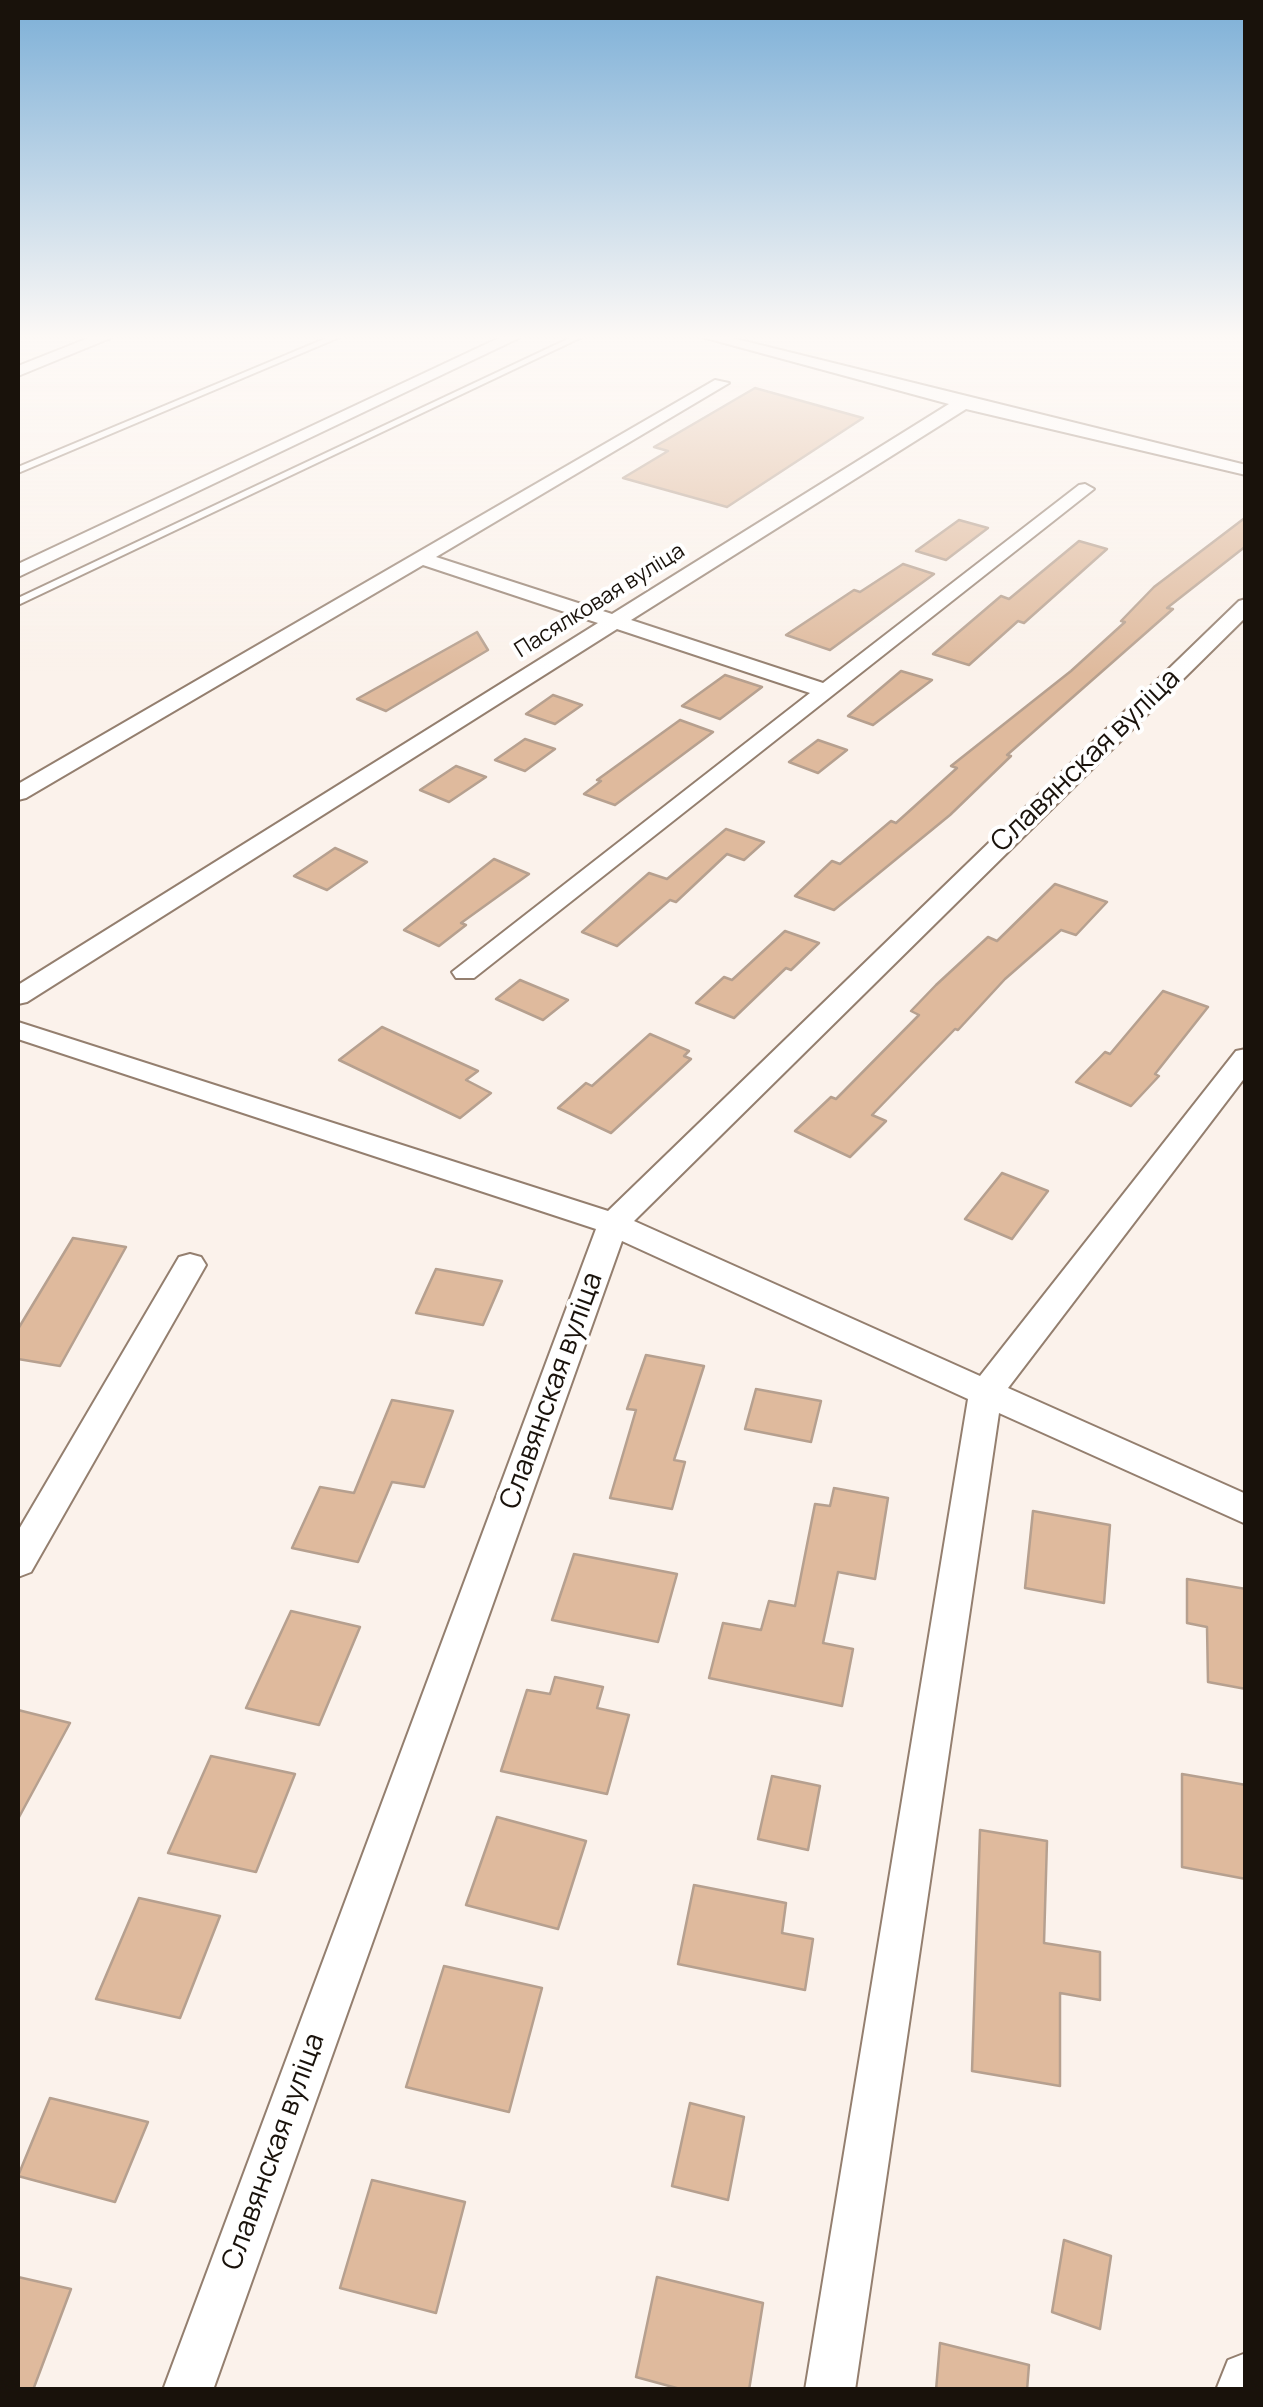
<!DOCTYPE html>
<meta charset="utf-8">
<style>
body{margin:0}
#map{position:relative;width:1263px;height:2407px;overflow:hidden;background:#fbf2eb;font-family:Manrope,sans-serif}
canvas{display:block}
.frame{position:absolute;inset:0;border:20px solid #19120b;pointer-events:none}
</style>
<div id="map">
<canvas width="1263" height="2407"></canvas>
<div class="frame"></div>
</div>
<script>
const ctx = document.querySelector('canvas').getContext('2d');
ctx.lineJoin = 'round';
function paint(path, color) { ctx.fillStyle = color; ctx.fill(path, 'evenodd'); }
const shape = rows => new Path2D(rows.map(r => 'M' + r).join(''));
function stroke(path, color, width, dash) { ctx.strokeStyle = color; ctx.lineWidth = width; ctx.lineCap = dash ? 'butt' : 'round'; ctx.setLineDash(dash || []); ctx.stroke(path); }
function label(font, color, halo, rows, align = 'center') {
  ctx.font = font + ' Manrope,sans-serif'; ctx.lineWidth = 8; ctx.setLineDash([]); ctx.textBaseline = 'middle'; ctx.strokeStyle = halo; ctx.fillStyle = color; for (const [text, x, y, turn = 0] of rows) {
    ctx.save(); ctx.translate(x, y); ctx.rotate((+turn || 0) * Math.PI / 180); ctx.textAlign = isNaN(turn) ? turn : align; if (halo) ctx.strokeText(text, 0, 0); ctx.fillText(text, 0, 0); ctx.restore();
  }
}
const building = shape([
 [755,388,863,418,727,507,623,478,668,451,654,447,755,388],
 [1246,517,1246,546,1167,608,1173,609,1007,755,1011,756,950,815,834,910,795,896,832,861,840,864,891,821,896,823,957,768,951,766,1071,671,1125,622,1121,621,1154,587,1246,517],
 [959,520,988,528,946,560,916,551,959,520],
 [1079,541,1107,549,1024,623,1018,621,969,665,933,654,1001,596,1009,599,1079,541],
 [903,564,934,574,830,650,786,635,854,590,860,592,903,564],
 [477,632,488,650,386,711,357,699,477,632],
 [901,671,932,680,873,725,848,716,901,671],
 [725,675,762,687,720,719,682,706,725,675],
 [553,695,582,705,555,724,526,714,553,695],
 [680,720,713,732,615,805,584,794,601,781,597,780,680,720],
 [525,739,555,749,525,771,495,760,525,739],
 [818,740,847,750,818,773,789,762,818,740],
 [456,766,486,777,449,802,420,790,456,766],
 [726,829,764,842,744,860,727,854,676,902,670,900,617,946,582,932,649,873,667,879,726,829],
 [335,848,367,862,327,890,294,876,335,848],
 [494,859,529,874,461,923,466,925,439,946,404,930,494,859],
 [1055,884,1107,902,1076,935,1061,930,1005,979,958,1030,955,1029,872,1115,886,1121,850,1157,795,1131,831,1097,836,1099,919,1015,911,1011,936,985,988,937,997,941,1055,884],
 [785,931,819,943,791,970,786,968,734,1018,696,1003,724,977,732,980,785,931],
 [520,980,568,1000,543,1020,496,999,520,980],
 [1163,991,1208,1007,1155,1074,1159,1076,1131,1106,1076,1082,1105,1052,1110,1054,1163,991],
 [382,1027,478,1071,466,1080,491,1093,460,1118,339,1060,382,1027],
 [650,1034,689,1051,684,1056,691,1059,611,1133,558,1108,586,1083,592,1086,650,1034],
 [1002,1173,1048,1191,1012,1239,965,1219,1002,1173],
 [73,1238,126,1247,60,1366,18,1359,18,1329,73,1238],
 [436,1269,502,1281,483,1325,416,1313,436,1269],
 [646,1355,704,1366,674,1460,685,1462,672,1509,610,1498,636,1410,627,1409,646,1355],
 [756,1389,821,1401,811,1442,745,1429,756,1389],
 [392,1400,453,1411,424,1487,392,1482,358,1562,292,1548,320,1487,354,1493,392,1400],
 [834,1488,888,1498,875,1579,838,1572,823,1643,853,1649,842,1706,709,1678,723,1623,761,1630,769,1601,795,1606,815,1504,830,1506,834,1488],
 [1033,1511,1110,1525,1104,1603,1025,1588,1033,1511],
 [574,1554,677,1574,658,1642,552,1620,574,1554],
 [1187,1579,1246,1589,1246,1689,1208,1682,1207,1627,1187,1623,1187,1579],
 [291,1611,360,1627,319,1725,246,1708,291,1611],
 [555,1677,603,1687,597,1708,629,1715,607,1794,501,1771,527,1690,550,1694,555,1677],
 [18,1710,70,1723,18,1819,18,1710],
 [211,1756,295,1774,256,1872,168,1853,211,1756],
 [1182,1774,1246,1785,1246,1879,1182,1867,1182,1774],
 [772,1776,820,1786,808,1850,758,1839,772,1776],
 [497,1817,586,1841,558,1929,466,1905,497,1817],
 [980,1830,1047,1841,1044,1943,1100,1952,1100,2000,1060,1993,1060,2086,972,2071,980,1830],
 [694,1885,786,1903,782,1933,813,1939,805,1990,678,1964,694,1885],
 [139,1898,220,1916,180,2018,96,1999,139,1898],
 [444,1966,542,1988,509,2112,406,2087,444,1966],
 [50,2098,148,2122,115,2202,18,2176,50,2098],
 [690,2103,744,2117,728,2200,672,2186,690,2103],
 [372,2180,465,2202,436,2313,340,2288,372,2180],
 [1064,2240,1111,2256,1100,2329,1052,2312,1064,2240],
 [18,2277,71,2289,33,2390,18,2390,18,2277],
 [657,2277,763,2303,749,2390,684,2390,636,2377,657,2277],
 [940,2343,1029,2365,1027,2390,936,2390,940,2343]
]);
paint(building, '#dfba9d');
stroke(building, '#b6a08f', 2.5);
const lane = shape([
 [329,337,340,337,18,473,18,467,329,337],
 [572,337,582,337,18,605,18,598,572,337]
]);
const street = shape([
 [91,337,113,337,18,376,18,366,91,337],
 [501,337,521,337,18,577,18,564,501,337],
 [702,337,728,337,1246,465,1246,475,966,409,631,620,823,683,1079,485,1085,484,1094,489,474,978,456,978,452,972,810,693,617,629,27,1002,18,1004,18,985,598,623,423,565,26,798,18,800,18,784,715,380,729,383,436,557,612,614,949,404,702,337],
 [1246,599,1246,617,634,1221,980,1376,1236,1051,1246,1049,1246,1076,1008,1388,1246,1494,1246,1524,999,1413,855,2390,805,2390,968,1399,622,1241,213,2390,163,2390,596,1229,18,1039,18,1022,608,1211,1239,601,1246,599],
 [190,1254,201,1257,206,1265,31,1572,18,1577,18,1531,179,1257,190,1254],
 [1246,2353,1246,2390,1216,2390,1228,2360,1246,2353]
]);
stroke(lane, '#947f6f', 4);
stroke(street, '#947f6f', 4);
paint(lane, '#fff');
paint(street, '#fff');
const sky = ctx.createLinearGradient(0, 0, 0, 674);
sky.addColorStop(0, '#7cafd7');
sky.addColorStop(0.5, '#fdf9f6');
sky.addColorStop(1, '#fdf9f600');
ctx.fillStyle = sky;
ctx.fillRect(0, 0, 1263, 674);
label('22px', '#19120b', '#fff', [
 ["Пасялковая вуліца",600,601,-32]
]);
label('28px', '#19120b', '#fff', [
 ["Славянская вуліца",1086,761,-44],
 ["Славянская вуліца",552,1391,-70],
 ["Славянская вуліца",274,2152,-70]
]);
</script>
